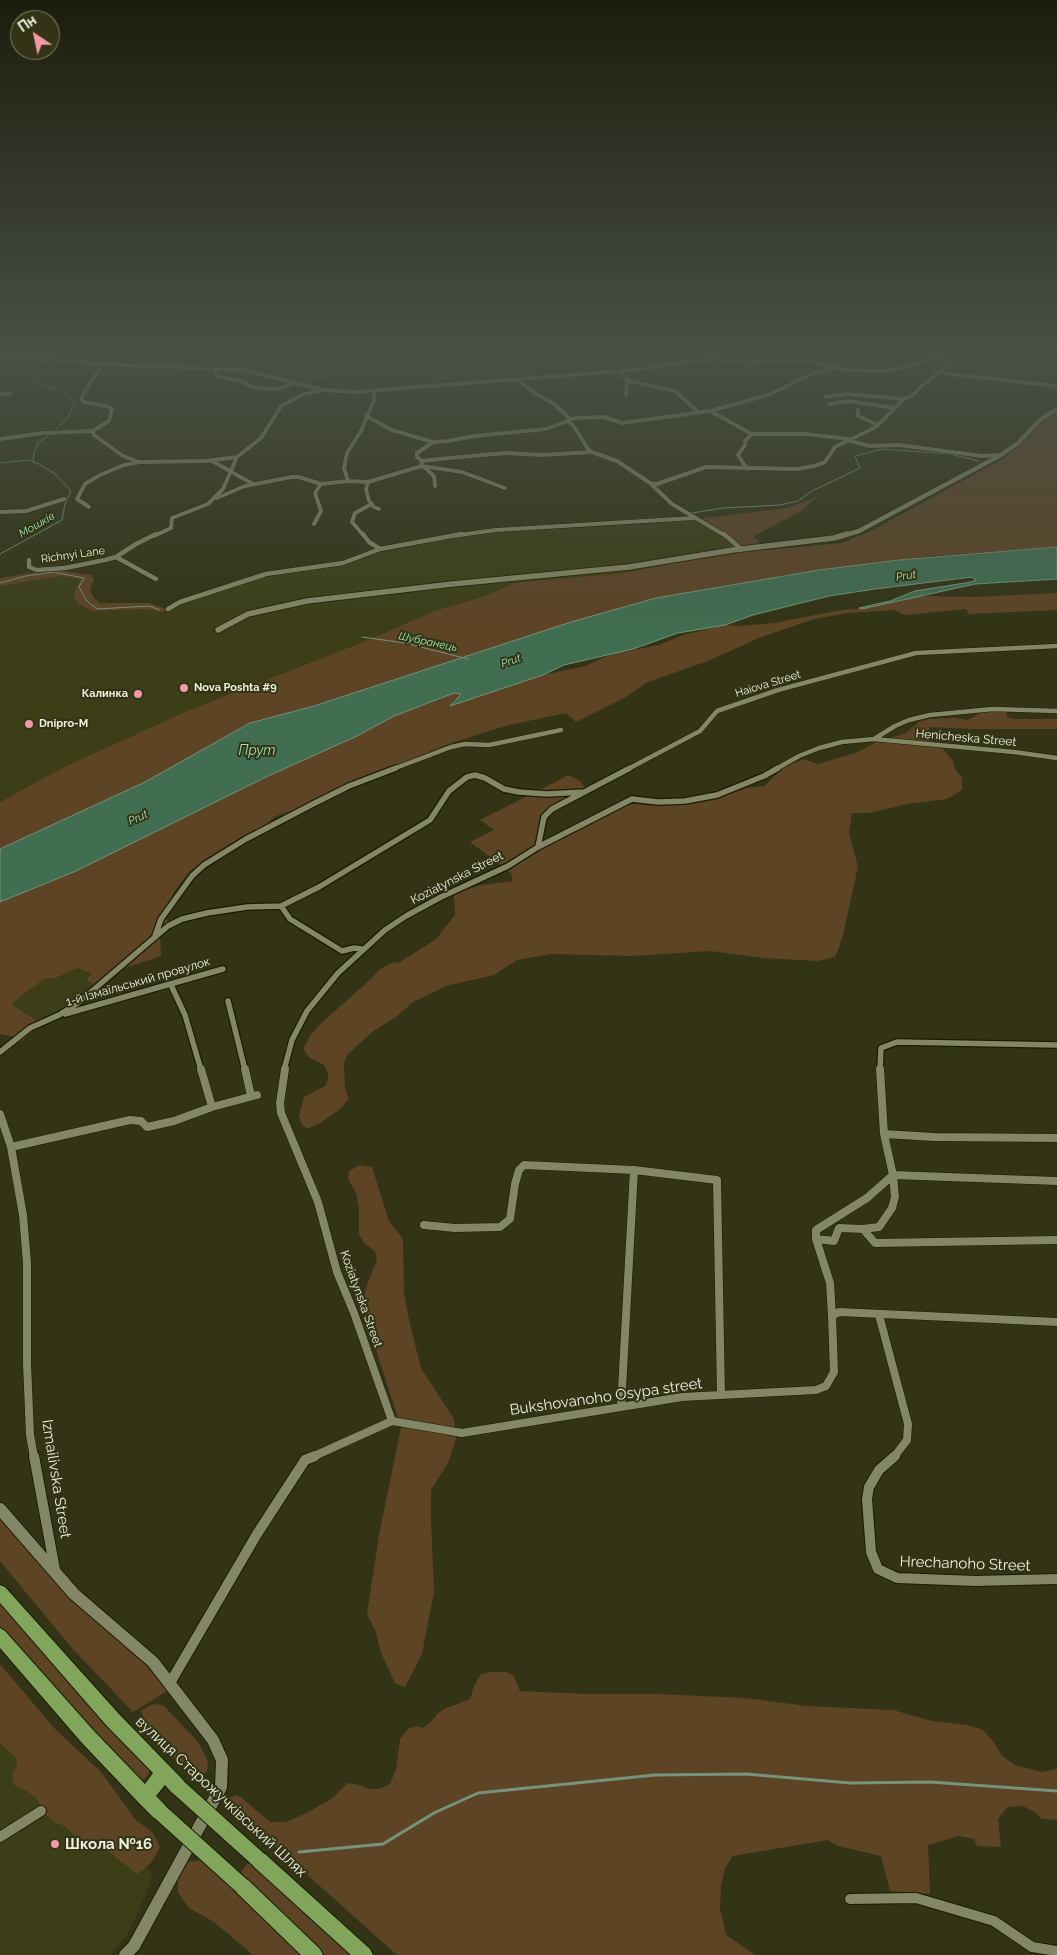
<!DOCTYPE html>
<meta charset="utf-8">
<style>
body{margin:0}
#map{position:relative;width:1057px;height:1955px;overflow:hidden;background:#323415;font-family:Raleway,sans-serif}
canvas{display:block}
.north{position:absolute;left:10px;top:10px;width:50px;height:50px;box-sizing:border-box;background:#323415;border:1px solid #7d7f65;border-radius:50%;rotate:326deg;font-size:14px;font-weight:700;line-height:20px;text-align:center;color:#edf0dd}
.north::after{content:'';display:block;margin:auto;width:18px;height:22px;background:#f39aa9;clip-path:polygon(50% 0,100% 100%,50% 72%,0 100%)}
</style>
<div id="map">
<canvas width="1057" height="1955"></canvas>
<div class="north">Пн</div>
</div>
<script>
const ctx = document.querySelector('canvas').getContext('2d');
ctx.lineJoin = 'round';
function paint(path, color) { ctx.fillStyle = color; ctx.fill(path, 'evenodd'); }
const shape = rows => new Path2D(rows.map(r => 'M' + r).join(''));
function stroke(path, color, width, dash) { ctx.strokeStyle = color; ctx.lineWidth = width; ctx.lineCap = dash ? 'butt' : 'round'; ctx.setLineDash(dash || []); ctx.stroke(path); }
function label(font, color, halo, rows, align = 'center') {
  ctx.font = font + ' Raleway,sans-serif'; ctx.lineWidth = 4; ctx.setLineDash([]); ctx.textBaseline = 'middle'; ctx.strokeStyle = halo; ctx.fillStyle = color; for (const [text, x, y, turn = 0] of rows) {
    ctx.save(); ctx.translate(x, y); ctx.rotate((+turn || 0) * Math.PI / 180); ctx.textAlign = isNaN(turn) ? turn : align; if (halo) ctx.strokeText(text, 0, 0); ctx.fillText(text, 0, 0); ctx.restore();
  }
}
paint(shape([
 [399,354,572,354,574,359,533,362,534,365,475,369,481,380,435,384,431,372,396,372],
 [698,519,730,541,740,553,674,563,625,573,514,583,485,596,434,611,368,640,187,711,64,767,0,802,0,587,28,581,62,576,75,578,80,580,74,592,79,604,92,611,146,609,161,612,263,576,350,563,397,546,490,532,649,524],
 [76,968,92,974,96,985,72,1005,39,1022,11,1004,44,979,56,978],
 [0,1731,59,1812,149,1869,152,1878,129,1932,110,1955,0,1955]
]), '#3b3e17');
paint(shape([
 [304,354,399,354,396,372,361,372,358,377,317,379,287,375],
 [1057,411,1057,547,933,556,819,570,656,598,603,613,466,658,419,671,314,706,250,723,145,782,0,849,0,802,64,767,187,711,368,640,434,611,485,596,514,583,625,573,674,563,739,553,730,541,698,519,787,508,817,497,801,511,754,536,766,550,843,543,871,531,1004,458,1038,425],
 [57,570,91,575,94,580,90,589,94,598,100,603,150,603,168,610,161,612,146,609,92,611,79,604,75,599,74,592,80,580,75,578,62,576,28,581,0,587,0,578,41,571],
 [1057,593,1057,610,969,614,966,609,904,615,895,610,848,613,814,619,759,638,708,661,648,682,624,698,576,722,566,713,509,725,451,743,352,784,301,807,274,817,266,825,240,838,190,871,176,889,161,915,174,925,160,936,161,956,125,968,70,1014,38,1027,20,1042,16,1037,0,1034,0,902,76,871,266,777,357,736,394,716,454,693,461,694,451,703,543,675,585,666,612,654,659,645,683,635,725,625,740,626,773,623,842,610,875,607,914,596,973,597],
 [77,968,92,974,86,980,96,985,72,1005,39,1022,11,1004,44,979,56,978],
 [1002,710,1007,713,1007,717,1015,719,1057,719,1057,729,970,729,930,727,926,739,938,743,953,761,955,769,962,778,962,790,947,799,907,804,869,813,852,813,849,833,858,867,842,939,835,957,818,961,764,958,710,951,632,956,551,954,517,960,494,975,446,986,413,1002,396,1017,372,1032,347,1055,344,1063,345,1089,349,1099,339,1110,320,1123,307,1129,303,1126,299,1117,304,1097,325,1086,328,1080,328,1073,324,1065,309,1057,303,1049,310,1036,319,1025,371,979,380,969,391,963,400,962,436,939,455,915,454,895,460,891,482,885,513,881,511,873,470,842,494,830,480,820,569,775,580,781,585,788,548,808,541,816,542,847,622,806,635,804,658,806,687,803,717,797,746,788,765,786,781,769,799,761,804,759,818,764,855,753,875,743,906,733,919,722,929,719,955,718,968,720,982,712],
 [360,1165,372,1167,389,1221,403,1239,404,1293,409,1320,421,1368,454,1419,456,1439,448,1463,431,1490,431,1520,434,1592,422,1654,405,1687,395,1683,381,1653,376,1632,367,1614,379,1535,401,1427,377,1353,363,1303,366,1288,377,1259,375,1251,365,1244,359,1234,359,1208,356,1193,348,1179,349,1171],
 [0,1519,72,1599,139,1657,167,1691,133,1712,71,1647,0,1561],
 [0,1603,149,1768,149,1774,145,1779,139,1780,0,1627],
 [0,1664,54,1728,101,1772,135,1819,152,1832,160,1847,151,1863,137,1874,100,1845,90,1851,77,1846,75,1836,65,1826,53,1822,43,1811,38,1801,27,1791,14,1785,12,1776,17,1766,16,1758,0,1743],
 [490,1672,506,1672,514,1676,520,1691,586,1694,657,1694,745,1698,807,1706,893,1710,932,1721,967,1725,983,1730,993,1741,1002,1756,1015,1765,1042,1772,1057,1769,1057,1820,1042,1819,1035,1812,1023,1806,1007,1807,998,1819,1001,1847,977,1846,974,1839,959,1836,928,1845,930,1894,890,1891,881,1856,838,1846,828,1840,733,1856,725,1868,721,1886,720,1908,726,1935,755,1955,397,1955,228,1804,229,1798,236,1795,242,1798,270,1822,286,1822,307,1813,331,1799,348,1783,359,1785,369,1789,379,1789,390,1784,396,1769,400,1739,408,1729,416,1726,422,1728,430,1723,437,1714,444,1709,470,1699,474,1686,481,1674],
 [154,1704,163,1705,198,1742,208,1762,207,1771,200,1776,193,1775,186,1768,164,1749,148,1731,141,1710],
 [201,1860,225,1876,304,1955,253,1955,214,1922,189,1908,178,1892,178,1881,188,1862],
 [250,1863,350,1955,325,1955,241,1878,242,1871,245,1866]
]), '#5d4425');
const water = shape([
 [1057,547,1057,579,975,584,862,609,859,608,890,601,915,591,971,582,976,580,972,577,875,589,829,596,753,615,725,625,678,633,633,649,564,665,543,675,450,706,461,694,454,693,394,716,357,736,266,777,76,871,0,902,0,849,145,782,250,723,314,706,571,622,656,598,819,570,899,560,1057,547]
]);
paint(water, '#416d51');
stroke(water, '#75947b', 1);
stroke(shape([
 [0,370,30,376,38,383,62,392,75,403,68,418,54,431],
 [33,462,34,452,38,443,50,434],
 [0,463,28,460,39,464,54,473,71,491,65,504,62,520,0,554],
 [692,513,723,508,780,505,798,501,812,491,860,468,855,456,882,449,950,454,979,461],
 [0,583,26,576,53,572,84,578,79,587,87,601,97,609,149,606,160,610],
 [362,637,405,643,468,659]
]), '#75947b', 1);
stroke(shape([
 [299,1852,383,1844,434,1813,478,1793,655,1775,746,1774,850,1783,930,1782,1057,1791]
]), '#75947b', 3);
const minorFar4 = shape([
 [0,355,102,364,243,370,324,390,355,392,634,370,707,359,718,354],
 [708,359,750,363,808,360,845,370,882,371,910,366,942,354],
 [102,364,81,398,84,402,107,406,112,409,109,421,93,431,94,435,123,456,139,462],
 [217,368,215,376,240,381,255,388,279,389,296,382],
 [619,372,629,381,675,391,698,412],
 [940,373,1057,386],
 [517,379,536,394,554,404,570,419],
 [0,394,10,394],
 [626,395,627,380],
 [825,397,847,394,904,399],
 [829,404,848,401,895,408],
 [858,410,858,416,878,425],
 [710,411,752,434],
 [366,416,392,430,433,442,448,441,474,436,546,429,575,418,604,417,622,423,710,411,768,395,812,374,837,368],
 [568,422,573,425,588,449,592,452],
 [0,439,44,433,93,431],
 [847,440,869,446,899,445,982,456,1001,455],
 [212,461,253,484],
 [422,461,417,457,417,453,433,442],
 [422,466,462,472,505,488],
 [423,466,434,476,435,486],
 [747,469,738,455,745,445,745,441,752,434,806,434,849,439],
 [368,482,348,481,344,468,347,453,361,431,374,400,374,391],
 [651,484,672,504,726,536],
 [217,498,245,486,292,477,299,477,321,484,348,481],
 [89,507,77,499,85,484,100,475,124,465,140,462,206,461,237,457],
 [379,509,374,507,369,501,366,489,368,482,422,466,422,461,449,458,506,453,542,455,592,452,617,461,650,483,657,484,706,467,797,469,814,466,825,462,835,447,876,427,904,399,916,393,920,387,953,362,952,354],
 [0,512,26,511,64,499],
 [314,524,321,511,315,493,321,484],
 [154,536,171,528,172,518,208,504,223,489,237,457,261,438,281,406,304,394,320,391],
 [364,536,352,522,355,513,372,504],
 [452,536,496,530,694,518]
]);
const minorFar3 = shape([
 [363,534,369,542,380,549],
 [724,534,741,549],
 [116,557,156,579],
 [29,560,29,567,37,570,65,568,105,560,116,557,136,544,156,534],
 [168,609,180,602,266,574,343,563,380,549,462,534],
 [874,739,1014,752,1057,758],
 [393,769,451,747,465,744,489,745,561,730],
 [628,769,700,731,717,711,778,690,916,653,1057,646],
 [776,769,799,756,819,748,842,742,874,739,895,726,909,720,930,715,993,709,1057,711]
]);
const minorFar2 = shape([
 [538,847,544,817,552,809,630,768],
 [281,906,290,919,342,951,354,948,362,949],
 [155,936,161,919,192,876,204,865,246,839,311,805,349,786,396,768],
 [171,985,185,1015,201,1070],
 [228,1001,245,1070],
 [65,1014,223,969],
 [0,1052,30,1028,59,1015,78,1003,168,926,182,919,207,913,247,907,281,906,319,887,430,820,449,791,467,777,475,775,485,778,504,789,519,792,547,794,584,792],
 [284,1070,292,1040,307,1011,338,973,385,930,406,916,441,897,508,866,538,847,632,799,658,802,685,801,717,795,764,776,778,768],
 [880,1070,881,1048,897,1042,1057,1045]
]);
const minorFar1 = shape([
 [201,1069,212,1107],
 [245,1069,251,1096],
 [285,1069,280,1103,281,1113,318,1202,337,1272,354,1313,392,1421],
 [0,1114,11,1147,23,1215,27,1263,27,1363,30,1435,34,1457],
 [884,1134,934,1137,1057,1138],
 [11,1147,130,1120,141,1121,147,1127,174,1121,212,1107,257,1095],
 [424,1225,455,1228,500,1227,510,1219,515,1184,519,1170,524,1165,634,1170,717,1180,721,1395],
 [863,1229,875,1243,1057,1240],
 [816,1239,834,1241,839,1228,863,1229,879,1227,892,1208,895,1197,893,1175,1057,1181],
 [879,1315,908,1424,907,1440,894,1457],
 [832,1316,830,1283,816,1239,816,1230,867,1198,893,1175,884,1134,880,1069],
 [621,1407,634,1170],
 [392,1421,462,1433,682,1397,816,1390,826,1386,834,1372,832,1316,839,1312,1057,1322],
 [312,1457,392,1421]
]);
const minor = shape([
 [34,1456,55,1570],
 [895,1456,879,1470,869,1487,867,1499,871,1552,878,1569,897,1578,976,1581,1057,1579],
 [170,1683,257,1534,305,1460,315,1456],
 [0,1837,41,1811],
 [850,1899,916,1898,994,1921,1032,1947,1057,1951]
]);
const tertiaryFar2 = shape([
 [842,536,859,531,1001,455,1018,443,1041,419,1057,409]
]);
const tertiaryFar1 = shape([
 [218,630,248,614,307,601,452,584,629,567,733,550,834,538,847,534]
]);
const tertiary = shape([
 [0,1509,74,1594,153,1662,213,1740,222,1760,221,1787,134,1946,125,1955]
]);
const primary = shape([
 [0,1585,5,1587,118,1713,184,1781,186,1787,184,1793,178,1795,172,1793,165,1785,156,1796,166,1806,168,1812,166,1818,160,1820,154,1818,139,1803,82,1743,0,1648,0,1628,5,1631,94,1731,145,1784,153,1773,106,1725,0,1603,0,1585],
 [259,1851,265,1854,370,1949,373,1955,351,1955,253,1866,250,1860,253,1854,259,1851],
 [242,1877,248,1880,320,1949,323,1955,301,1955,236,1892,233,1886,236,1880,242,1877]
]);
stroke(minorFar4, '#1a1c00', 5);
stroke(minorFar3, '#1a1c00', 5.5);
stroke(minorFar2, '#1a1c00', 8);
stroke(minorFar1, '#1a1c00', 9);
stroke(minor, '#1a1c00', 12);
stroke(tertiaryFar2, '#1a1c00', 5.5);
stroke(tertiaryFar1, '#1a1c00', 7);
stroke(tertiary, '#1a1c00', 14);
stroke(primary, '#1a1c00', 2);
stroke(minorFar4, '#848765', 4);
stroke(minorFar3, '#848765', 4.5);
stroke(minorFar2, '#848765', 5.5);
stroke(minorFar1, '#848765', 8);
stroke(minor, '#848765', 10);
stroke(tertiaryFar2, '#848765', 4.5);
stroke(tertiaryFar1, '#848765', 5.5);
stroke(tertiary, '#848765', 12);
paint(primary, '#80a55b');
const primaryBridge = shape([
 [178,1787,259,1860],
 [160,1812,242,1886]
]);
stroke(primaryBridge, '#1a1c00', 18, []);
stroke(primaryBridge, '#80a55b', 16);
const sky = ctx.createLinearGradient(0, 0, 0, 628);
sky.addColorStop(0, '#1c1d0c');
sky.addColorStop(0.56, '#495046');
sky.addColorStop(1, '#49504600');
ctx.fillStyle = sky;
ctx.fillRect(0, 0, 1057, 628);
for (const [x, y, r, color] of [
 [184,688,5,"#f39aa9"],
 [138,694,5,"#f39aa9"],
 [29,724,5,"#f39aa9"],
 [55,1844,5,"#f39aa9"]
]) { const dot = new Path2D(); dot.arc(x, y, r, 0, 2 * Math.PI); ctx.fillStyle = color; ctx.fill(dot); stroke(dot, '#323415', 2); }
label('italic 11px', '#9de4b5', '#323415', [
 ["Мошків",37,525,-30],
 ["Prut",906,576,-9],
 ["Шубранець",428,642,12],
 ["Prut",511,661,-19],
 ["Prut",138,818,-24]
]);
label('11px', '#edf0dd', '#323415', [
 ["Richnyi Lane",73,555,-8],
 ["Haiova Street",768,684,-17]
]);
label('bold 11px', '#edf0dd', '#323415', [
 ["Nova Poshta #9",194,688],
 ["Калинка",128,694,"right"],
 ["Dnipro-M",39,724]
], 'left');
label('12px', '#edf0dd', '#323415', [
 ["Henicheska Street",966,738,5],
 ["Koziatynska Street",457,878,-27],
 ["1-й Ізмаїльський провулок",138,982,-16],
 ["Koziatynska Street",361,1299,70]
]);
label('italic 14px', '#9de4b5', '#323415', [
 ["Прут",257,751]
]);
label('15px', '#edf0dd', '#323415', [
 ["Bukshovanoho Osypa street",606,1397,-8],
 ["Izmailivska Street",56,1479,81],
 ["Hrechanoho Street",965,1564,2],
 ["вулиця Старожучківський Шлях",221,1797,43]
]);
label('bold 15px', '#edf0dd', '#323415', [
 ["Школа №16",65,1844]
], 'left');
</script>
